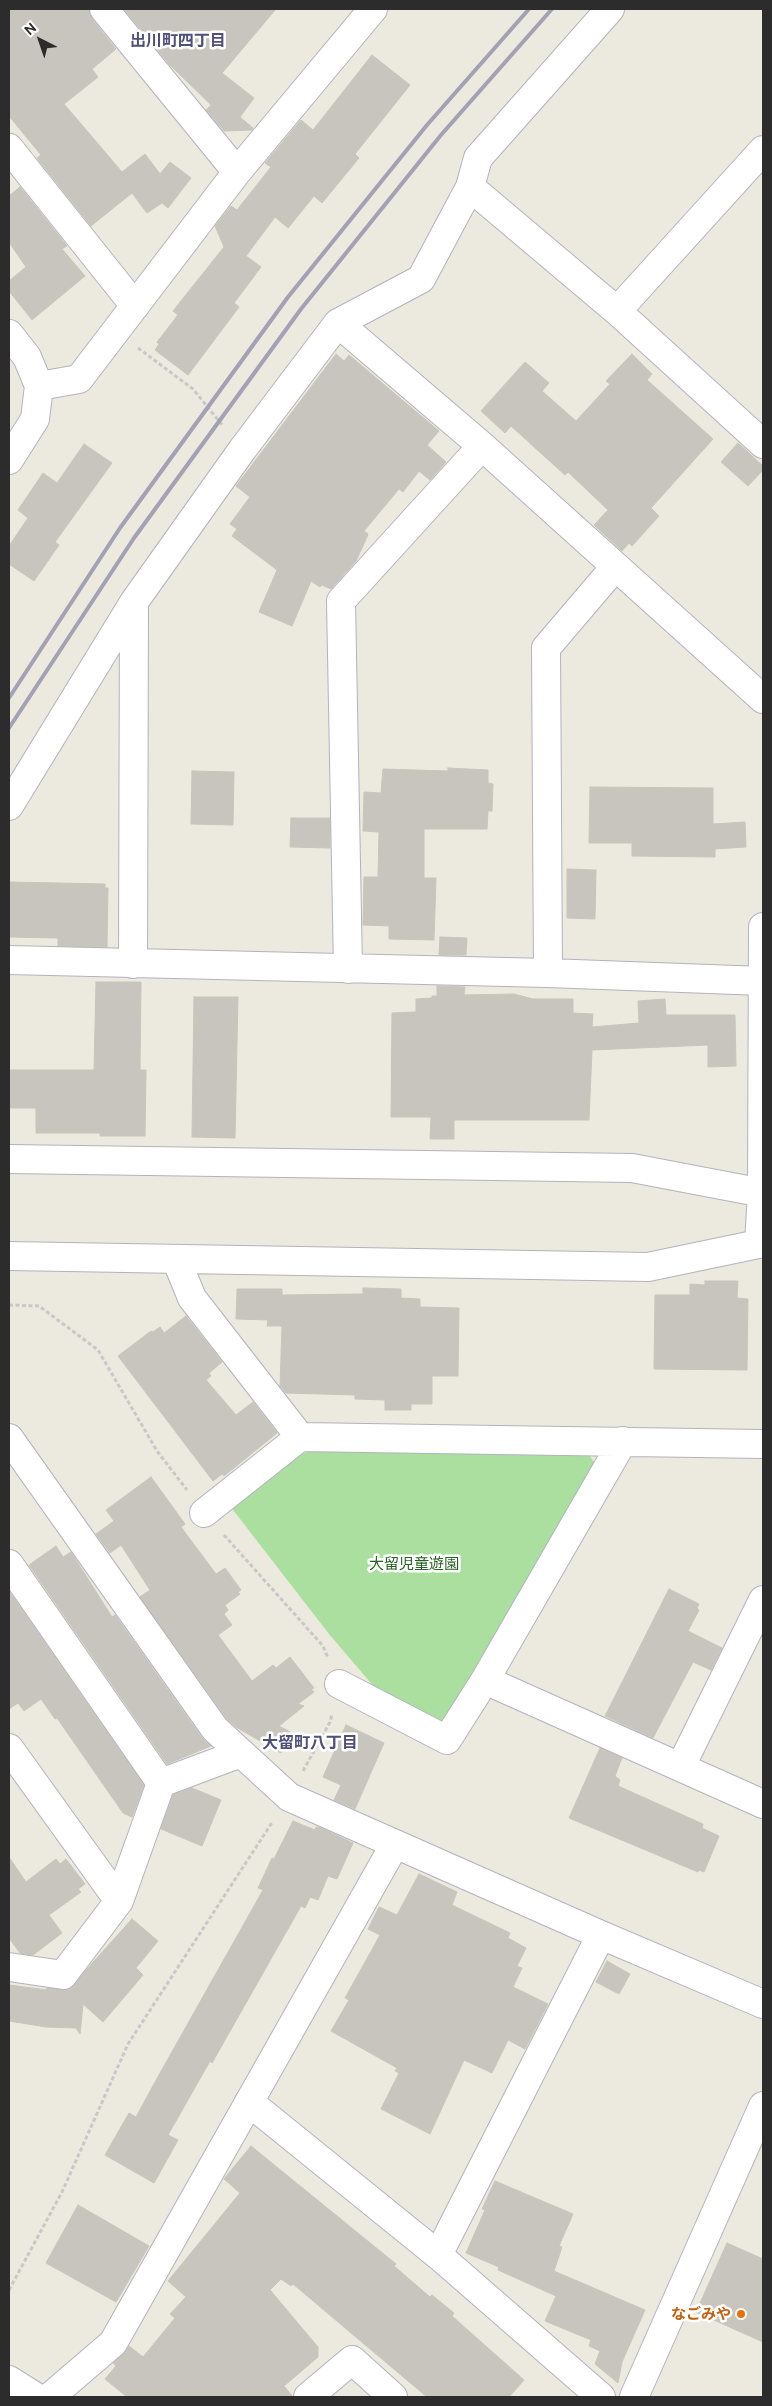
<!DOCTYPE html>
<meta charset="utf-8">
<style>
body{margin:0}
#map{position:relative;width:772px;height:2406px;overflow:hidden;background:#ece9df;font-family:Ubuntu,sans-serif}
canvas{display:block}
.frame{position:absolute;inset:0;border:10px solid #2c2c2c;pointer-events:none}
.north{position:absolute;left:15px;top:15px;width:50px;height:50px;-webkit-text-stroke:4px #fff;paint-order:stroke;rotate:319deg;font-size:14px;font-weight:700;line-height:20px;text-align:center;color:#2c2c2c}
.north::after{content:'';display:block;margin:auto;width:18px;height:22px;background:#2c2c2c;clip-path:polygon(50% 0,100% 100%,50% 72%,0 100%)}
</style>
<div id="map">
<canvas width="772" height="2406"></canvas>
<div class="frame"></div>
<div class="north">N</div>
</div>
<script>
const ctx = document.querySelector('canvas').getContext('2d');
ctx.lineJoin = 'round';
function paint(path, color) { ctx.fillStyle = color; ctx.fill(path, 'evenodd'); }
const shape = rows => new Path2D(rows.map(r => 'M' + r).join(''));
function stroke(path, color, width, dash) { ctx.strokeStyle = color; ctx.lineWidth = width; ctx.lineCap = dash ? 'butt' : 'round'; ctx.setLineDash(dash || []); ctx.stroke(path); }
function label(font, color, halo, rows, align = 'center') {
  ctx.font = font + ' Ubuntu,"Noto Sans JP",sans-serif'; ctx.lineWidth = 5; ctx.setLineDash([]); ctx.textBaseline = 'middle'; ctx.strokeStyle = halo; ctx.fillStyle = color; for (const [text, x, y, turn = 0] of rows) {
    ctx.save(); ctx.translate(x, y); ctx.rotate((+turn || 0) * Math.PI / 180); ctx.textAlign = isNaN(turn) ? turn : align; if (halo) ctx.strokeText(text, 0, 0); ctx.fillText(text, 0, 0); ctx.restore();
  }
}
paint(shape([
 [311,1451,589,1455,596,1465,452,1722,438,1726,381,1695,329,1634,230,1506,292,1457]
]), '#abdfa0');
const building = shape([
 [9,9,89,9,92,19,116,49,92,69,98,77,64,104,122,172,145,154,160,174,170,162,191,178,168,208,162,203,147,213,132,193,91,226,37,158,41,155,9,116,9,9],
 [124,9,276,9,222,73,254,98,240,117,253,128,252,130,224,131,206,110,211,105,169,64,124,9],
 [372,55,410,85,355,154,359,158,322,203,314,196,288,228,275,217,246,256,261,267,234,303,239,307,188,375,155,350,159,344,157,342,178,315,173,311,224,247,215,226,231,206,237,210,271,167,265,163,301,120,313,130,372,55],
 [20,187,67,246,62,249,85,276,32,320,9,291,9,281,26,267,9,242,9,196,20,187],
 [336,354,344,361,349,355,439,431,427,445,446,462,430,480,419,471,403,492,399,489,364,531,368,534,367,537,356,561,331,589,322,585,320,587,311,581,292,626,259,612,277,570,232,536,237,529,230,524,250,497,236,486,336,354],
 [632,354,652,374,647,380,713,439,651,508,659,516,632,546,629,543,622,551,594,525,608,510,568,472,565,475,511,426,505,433,481,411,525,362,549,383,542,391,576,421,610,384,606,381,632,354],
 [738,443,763,466,763,470,748,486,721,462,738,443],
 [84,444,112,463,55,542,59,545,34,581,9,564,9,546,28,518,18,510,43,473,57,483,84,444],
 [448,768,488,770,488,783,493,784,492,811,488,811,487,829,424,829,424,878,436,878,434,940,389,939,389,926,363,925,364,877,378,877,379,832,363,831,364,792,381,793,383,769,448,771,448,768],
 [192,771,234,772,233,825,191,824,192,771],
 [590,787,713,788,713,824,745,822,746,847,715,849,715,857,632,856,632,843,589,843,590,787],
 [291,818,330,818,330,848,290,847,291,818],
 [567,869,596,870,595,919,567,918,567,869],
 [9,882,105,884,105,888,108,888,107,947,58,946,58,938,9,937,9,882],
 [440,937,467,938,466,955,439,955,440,937],
 [96,982,141,982,140,1070,146,1070,145,1136,100,1136,100,1133,36,1133,36,1108,9,1108,9,1070,94,1070,96,982],
 [437,986,465,987,464,995,514,994,533,999,573,999,573,1013,593,1014,592,1027,639,1023,638,1001,665,999,666,1015,735,1015,736,1066,708,1067,708,1045,592,1050,589,1120,454,1120,454,1139,430,1139,431,1117,391,1117,392,1013,416,1012,416,999,432,998,432,996,437,996,437,986],
 [194,997,238,997,235,1138,192,1137,194,997],
 [705,1281,738,1281,737,1298,748,1299,747,1370,654,1369,655,1295,690,1295,690,1284,705,1285,705,1281],
 [363,1288,401,1289,401,1298,420,1299,420,1307,459,1308,458,1376,432,1376,432,1404,411,1404,411,1410,385,1410,385,1400,355,1399,355,1395,286,1393,280,1386,282,1326,267,1326,268,1320,236,1319,237,1289,282,1289,282,1295,363,1294,363,1288],
 [186,1316,222,1362,209,1373,211,1376,206,1380,236,1415,253,1402,277,1433,224,1476,222,1474,213,1481,118,1356,151,1331,153,1332,160,1327,164,1333,186,1316],
 [151,1477,185,1524,181,1527,216,1574,225,1568,241,1590,238,1592,240,1594,225,1605,228,1610,224,1614,232,1625,218,1635,252,1681,273,1665,276,1668,290,1657,314,1688,311,1689,314,1692,298,1704,304,1706,279,1726,292,1733,281,1753,236,1727,227,1719,140,1597,150,1590,121,1545,110,1553,96,1534,114,1521,106,1510,151,1477],
 [56,1546,63,1557,71,1552,112,1617,115,1615,202,1738,211,1746,167,1764,29,1565,56,1546],
 [669,1589,699,1604,697,1608,699,1610,688,1631,722,1648,711,1670,693,1662,653,1738,605,1716,669,1589],
 [9,1591,144,1785,132,1817,123,1813,57,1718,55,1719,41,1699,24,1711,18,1703,9,1709,9,1591],
 [346,1725,384,1743,355,1809,334,1800,341,1785,323,1777,346,1725],
 [600,1748,622,1758,615,1776,620,1780,618,1786,703,1824,702,1828,719,1836,704,1872,699,1870,698,1872,569,1818,600,1748],
 [192,1788,221,1800,202,1846,161,1829,173,1795,192,1788],
 [293,1821,315,1830,316,1827,321,1828,353,1843,337,1879,328,1876,318,1900,310,1897,305,1908,301,1906,212,2063,210,2061,168,2135,178,2140,154,2183,105,2155,129,2113,136,2117,160,2073,263,1890,258,1888,272,1858,274,1859,293,1821],
 [9,1857,26,1882,56,1859,60,1864,66,1859,85,1884,78,1889,81,1892,49,1915,62,1933,33,1955,20,1953,9,1938,9,1857],
 [419,1874,457,1892,452,1905,510,1933,508,1938,526,1948,517,1966,522,1968,513,1987,548,2004,525,2049,508,2040,492,2073,464,2060,430,2134,381,2109,399,2073,395,2071,397,2068,331,2031,349,2000,345,1998,380,1935,368,1929,379,1907,397,1915,419,1874],
 [132,1919,158,1941,136,1968,143,1975,103,2022,83,2004,80,2034,76,2028,46,2027,9,2021,9,1985,47,1990,46,1988,69,1989,132,1919],
 [607,1961,630,1974,619,1994,596,1982,607,1961],
 [251,2146,396,2264,394,2266,430,2297,432,2295,454,2313,452,2316,524,2380,509,2397,427,2397,293,2284,291,2286,281,2279,270,2290,318,2347,318,2357,284,2386,293,2397,127,2397,105,2379,116,2366,113,2363,129,2346,143,2357,175,2318,170,2314,186,2297,168,2281,240,2193,224,2179,251,2146],
 [495,2181,573,2214,559,2246,562,2247,554,2271,645,2310,622,2362,618,2383,595,2364,600,2351,589,2346,591,2340,545,2321,556,2296,498,2270,499,2267,466,2253,485,2210,482,2209,495,2181],
 [78,2205,149,2246,116,2302,46,2263,78,2205],
 [727,2243,763,2259,763,2342,696,2312,727,2243]
]);
paint(building, '#c8c5be');
stroke(building, '#c8c5b9', 1);
const minor = shape([
 [104,9,237,172],
 [610,9,478,158,470,187,617,311,763,444],
 [9,148,135,306],
 [617,311,763,150],
 [338,323,482,446,763,699],
 [39,386,79,379,237,172,373,9],
 [9,806,134,602,242,450,338,323,421,279,470,187],
 [9,960,548,973,763,981],
 [133,964,134,603],
 [348,969,341,601,482,446],
 [548,973,546,648,615,567],
 [9,1159,632,1168,763,1193],
 [759,1243,762,1193,763,927],
 [9,1256,648,1267,763,1243],
 [176,1259,192,1298,300,1437],
 [9,1438,215,1729,289,1797,601,1935,763,2004],
 [623,1441,485,1680,763,1804],
 [204,1513,300,1437,763,1444],
 [9,1564,161,1783],
 [339,1684,447,1740,485,1680],
 [9,1748,119,1901],
 [681,1766,763,1600],
 [9,1967,63,1975,119,1901,161,1783,241,1753],
 [438,2255,601,1935],
 [9,2380,36,2397],
 [50,2397,113,2343,395,1844],
 [308,2397,352,2360,393,2397],
 [634,2397,763,2106]
]);
const tertiary = shape([
 [9,334,27,357,39,386,35,419,9,460],
 [249,2102,438,2255,601,2397]
]);
stroke(minor, '#b2b3be', 30);
stroke(tertiary, '#b2b3be', 30);
stroke(shape([
 [138,348,193,389,223,426],
 [9,1305,39,1306,98,1350,157,1451,187,1490],
 [224,1535,323,1646,328,1658],
 [303,1771,330,1722,332,1714],
 [9,2290,62,2192,128,2044,273,1821]
]), '#c8c8c8', 3, [4, 2.5]);
stroke(minor, '#fff', 28);
stroke(tertiary, '#fff', 28);
stroke(shape([
 [9,698,120,528,288,297,427,125,529,9],
 [9,728,134,538,301,309,441,135,552,9]
]), '#a2a2b4', 4);
for (const [x, y, r, color] of [
 [741,2314,5,"#e8710a"]
]) { const dot = new Path2D(); dot.arc(x, y, r, 0, 2 * Math.PI); ctx.fillStyle = color; ctx.fill(dot); stroke(dot, '#fff', 2); }
label('15px', '#246420', '#fff', [
 ["大留児童遊園",414,1564]
]);
label('bold 15px', '#c56008', '#fff', [
 ["なごみや",731,2314]
], 'right');
label('bold 16px', '#4f5079', '#fff', [
 ["出川町四丁目",178,41],
 ["大留町八丁目",310,1743]
]);
</script>
